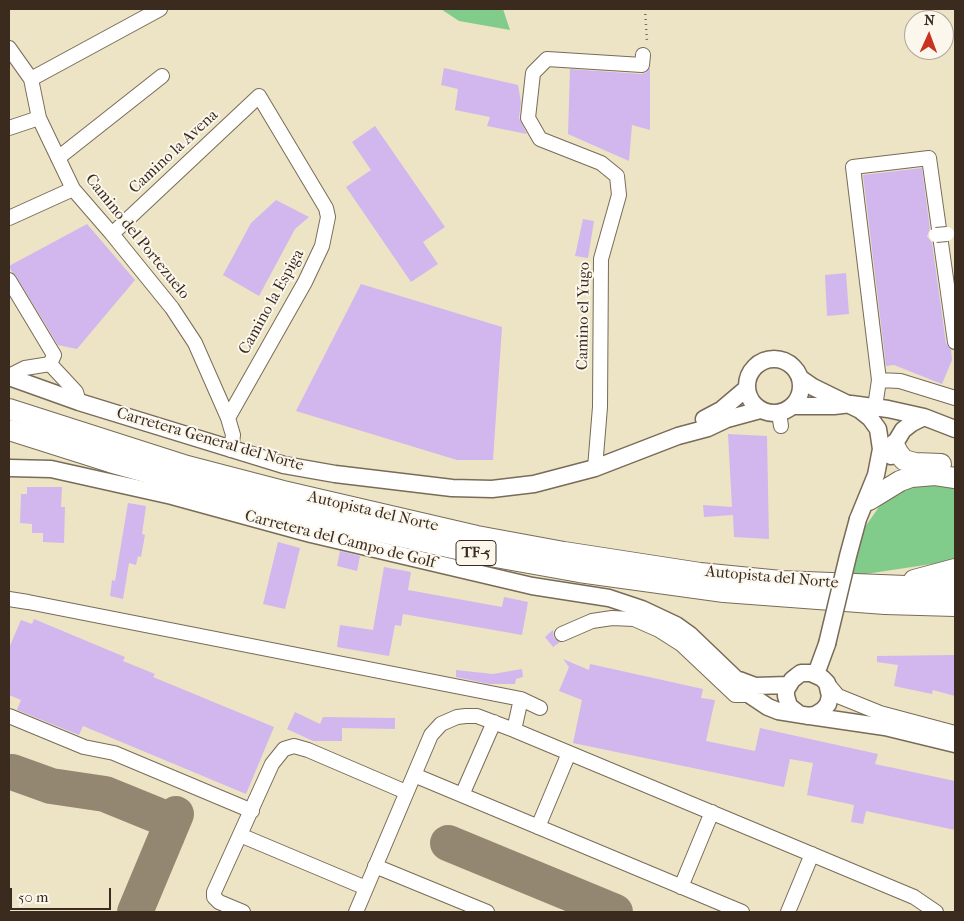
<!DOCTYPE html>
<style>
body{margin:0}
#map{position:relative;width:964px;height:921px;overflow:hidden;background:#ece4c4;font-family:"IM FELL French Canon",serif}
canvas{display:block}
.frame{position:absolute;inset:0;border:10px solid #3b2a1e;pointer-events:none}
.north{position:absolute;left:904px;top:10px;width:50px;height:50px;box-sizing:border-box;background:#fbf7ec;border:1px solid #aea59a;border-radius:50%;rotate:2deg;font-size:14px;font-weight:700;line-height:20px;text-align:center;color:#3b2a1e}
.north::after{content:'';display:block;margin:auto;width:18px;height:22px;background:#c8321e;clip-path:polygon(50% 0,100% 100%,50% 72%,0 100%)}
.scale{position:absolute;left:10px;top:888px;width:101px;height:22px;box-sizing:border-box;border:2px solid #3b2a1e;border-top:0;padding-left:6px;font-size:15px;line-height:18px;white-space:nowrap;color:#3b2a1e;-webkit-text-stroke:4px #fbf7ec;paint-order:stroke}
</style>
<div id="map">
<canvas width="964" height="921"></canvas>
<div class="frame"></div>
<div class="north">N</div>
<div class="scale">50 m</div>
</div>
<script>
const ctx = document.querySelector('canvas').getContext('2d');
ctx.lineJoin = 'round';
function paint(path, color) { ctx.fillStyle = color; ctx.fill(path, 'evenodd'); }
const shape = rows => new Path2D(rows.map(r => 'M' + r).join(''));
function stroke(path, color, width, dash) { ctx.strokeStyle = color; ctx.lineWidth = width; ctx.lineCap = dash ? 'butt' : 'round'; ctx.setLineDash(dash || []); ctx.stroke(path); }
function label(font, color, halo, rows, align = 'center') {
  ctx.font = font + ' "IM FELL French Canon",serif'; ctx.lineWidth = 4; ctx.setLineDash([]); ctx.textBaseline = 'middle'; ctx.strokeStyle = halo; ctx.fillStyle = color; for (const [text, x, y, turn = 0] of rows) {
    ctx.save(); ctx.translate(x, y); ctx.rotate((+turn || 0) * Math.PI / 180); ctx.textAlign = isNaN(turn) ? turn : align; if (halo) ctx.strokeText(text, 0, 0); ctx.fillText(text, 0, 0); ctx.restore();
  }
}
paint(shape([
 [441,9,503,9,510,30,459,21],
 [921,483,955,486,955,558,952,561,852,576,865,527,881,504,899,488]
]), '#81cc8a');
stroke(shape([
 [12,772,51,786,105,794,159,816,164,819,168,829,167,836],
 [448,843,615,912],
 [135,912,176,814]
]), '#948771', 36);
paint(shape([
 [444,68,518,85,521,102,519,118,527,134,487,126,490,117,455,110,458,89,441,85],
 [650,68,650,130,632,125,629,161,568,134,570,69,641,74,646,73],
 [375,126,445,227,423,242,438,264,411,282,346,187,371,170,352,142],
 [922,168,930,229,927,236,932,243,946,343,951,349,952,360,942,384,894,365,886,366,863,175],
 [276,200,309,217,295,229,259,296,223,275,251,223],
 [583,219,594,221,588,258,575,256],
 [87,224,135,280,77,349,58,345,16,276,12,272,9,266],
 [846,273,849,314,827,316,825,275],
 [361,284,502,327,493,460,457,460,296,411],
 [728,434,767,436,769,539,734,537,733,515,704,517,703,505,732,507],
 [27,487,62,487,61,507,65,507,64,543,43,542,43,533,32,533,32,524,20,523,21,494,27,494],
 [128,503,146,506,142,534,145,535,141,557,138,556,136,565,129,563,123,599,110,596,112,580,115,581],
 [278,542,300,548,285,609,263,604],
 [340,551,360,556,357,571,337,566],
 [384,567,411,572,408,590,502,607,504,597,528,602,522,635,403,614,401,626,395,625,389,656,337,647,340,625,373,630],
 [34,619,125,657,123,661,155,674,153,677,274,727,246,794,83,726,79,735,17,710,21,700,9,695,9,648,21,620,32,624],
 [553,630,554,638,560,642,553,647,545,637],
 [955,655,955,696,933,690,932,694,894,686,898,665,877,662,877,656],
 [563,659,589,670,590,664,703,689,701,698,715,700,706,741,755,751,760,728,878,754,875,764,955,781,955,830,866,811,863,824,851,822,854,805,807,795,813,763,790,759,784,787,573,743,582,700,559,691,569,667],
 [522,669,523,677,516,679,515,684,489,684,456,677,456,670,493,674],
 [295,712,320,724,323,717,395,718,395,729,342,728,342,741,313,741,287,729]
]), '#d1b7ee');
const minor = shape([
 [9,48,31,79,39,118,73,189,112,234,172,308,195,343,228,418,233,435,231,450],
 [31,79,160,9],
 [9,128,39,118],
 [58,158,162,76],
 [9,218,73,189],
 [112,234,259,96,326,208,328,217,322,246,305,282,228,418],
 [9,280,54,355,50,364],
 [9,376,25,368,50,364,76,392,79,402],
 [879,380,900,381,955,398],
 [875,407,879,380,853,167,929,158,955,342],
 [779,413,781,426],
 [595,468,600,407,601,259,619,195,617,176,601,163,540,139,528,118,533,73,547,59,642,65,643,55],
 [9,599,28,602,521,699,540,708],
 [562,634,592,621,612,618,634,619,659,630,681,644,735,695,750,695],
 [827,683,838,696,880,713,955,733],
 [9,716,84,747,114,753,252,811],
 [514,730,521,699],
 [414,775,742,912],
 [462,795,494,722],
 [538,827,569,753],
 [240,835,366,888],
 [375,866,487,912],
 [681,887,712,812],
 [243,912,219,902,214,897,214,892,272,764,284,749,294,746,308,750,406,792],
 [356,912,431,735,441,724,457,717,466,716,477,716,514,730,914,897,936,912],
 [788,912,812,854]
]);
const major = shape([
 '747 386a27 27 0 1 1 54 0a27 27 0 1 1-54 0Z',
 [9,377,79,402,284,465,335,474,452,488,492,489,534,484,595,468,678,436,708,428,727,419,760,410],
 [800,378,813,387,860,410,870,418,878,429,881,449,876,475,858,519],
 [793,406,834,406,851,404,888,409,924,417,955,429],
 [704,419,721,410,747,388],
 [891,456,894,445,903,430,912,423,924,417],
 [10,468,51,469,172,496,311,534,532,586,609,598,642,609,676,625,690,635,737,680,744,691,768,707,778,711,803,715],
 [816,674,827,644],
 [739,680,755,686,788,685],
 [807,716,815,715,823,710,828,704,830,696,827,683,822,678,811,673,801,673,797,676,792,680,786,690,786,696,789,706,799,714,803,715,885,727,955,744]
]);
const highway = shape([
 [9,409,187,466,283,491,477,536,564,552,700,573,781,581,955,588],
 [9,430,110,462,293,513,484,555,579,572,724,592,885,604,955,606],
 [894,445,899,454,904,460,915,463,941,464],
 [869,500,900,481,911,477,935,475,955,478],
 [914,580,955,569]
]);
stroke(minor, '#796b58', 16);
stroke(major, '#796b58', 19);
stroke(highway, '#796b58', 22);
stroke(shape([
 [645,9,647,42]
]), '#796b58', 2.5, [1, 4]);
stroke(minor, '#fff', 14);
stroke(major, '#fff', 16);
stroke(highway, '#fff', 20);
const minorBridge = shape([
 [936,235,947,234]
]);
const majorBridge = shape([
 [827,644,848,556,858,519]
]);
stroke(minorBridge, '#796b58', 16, []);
stroke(majorBridge, '#796b58', 19, []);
stroke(minorBridge, '#fff', 14);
stroke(majorBridge, '#fff', 16);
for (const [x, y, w] of [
 [476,553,40]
]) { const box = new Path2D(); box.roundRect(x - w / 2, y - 12.5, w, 25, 4); ctx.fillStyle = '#fbf7ec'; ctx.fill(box); stroke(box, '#3b2a1e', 1); }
label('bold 15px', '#3b2a1e', null, [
 ["TF-5",476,553]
]);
label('16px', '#3b2a1e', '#fbf7ec', [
 ["Camino la Avena",174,152,-43],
 ["Camino del Portezuelo",137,237,51],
 ["Camino la Espiga",272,302,-61],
 ["Camino el Yugo",584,316,-89],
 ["Carretera General del Norte",210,440,16],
 ["Autopista del Norte",373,512,13],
 ["Carretera del Campo de Golf",340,540,14],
 ["Autopista del Norte",772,578,5]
]);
</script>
